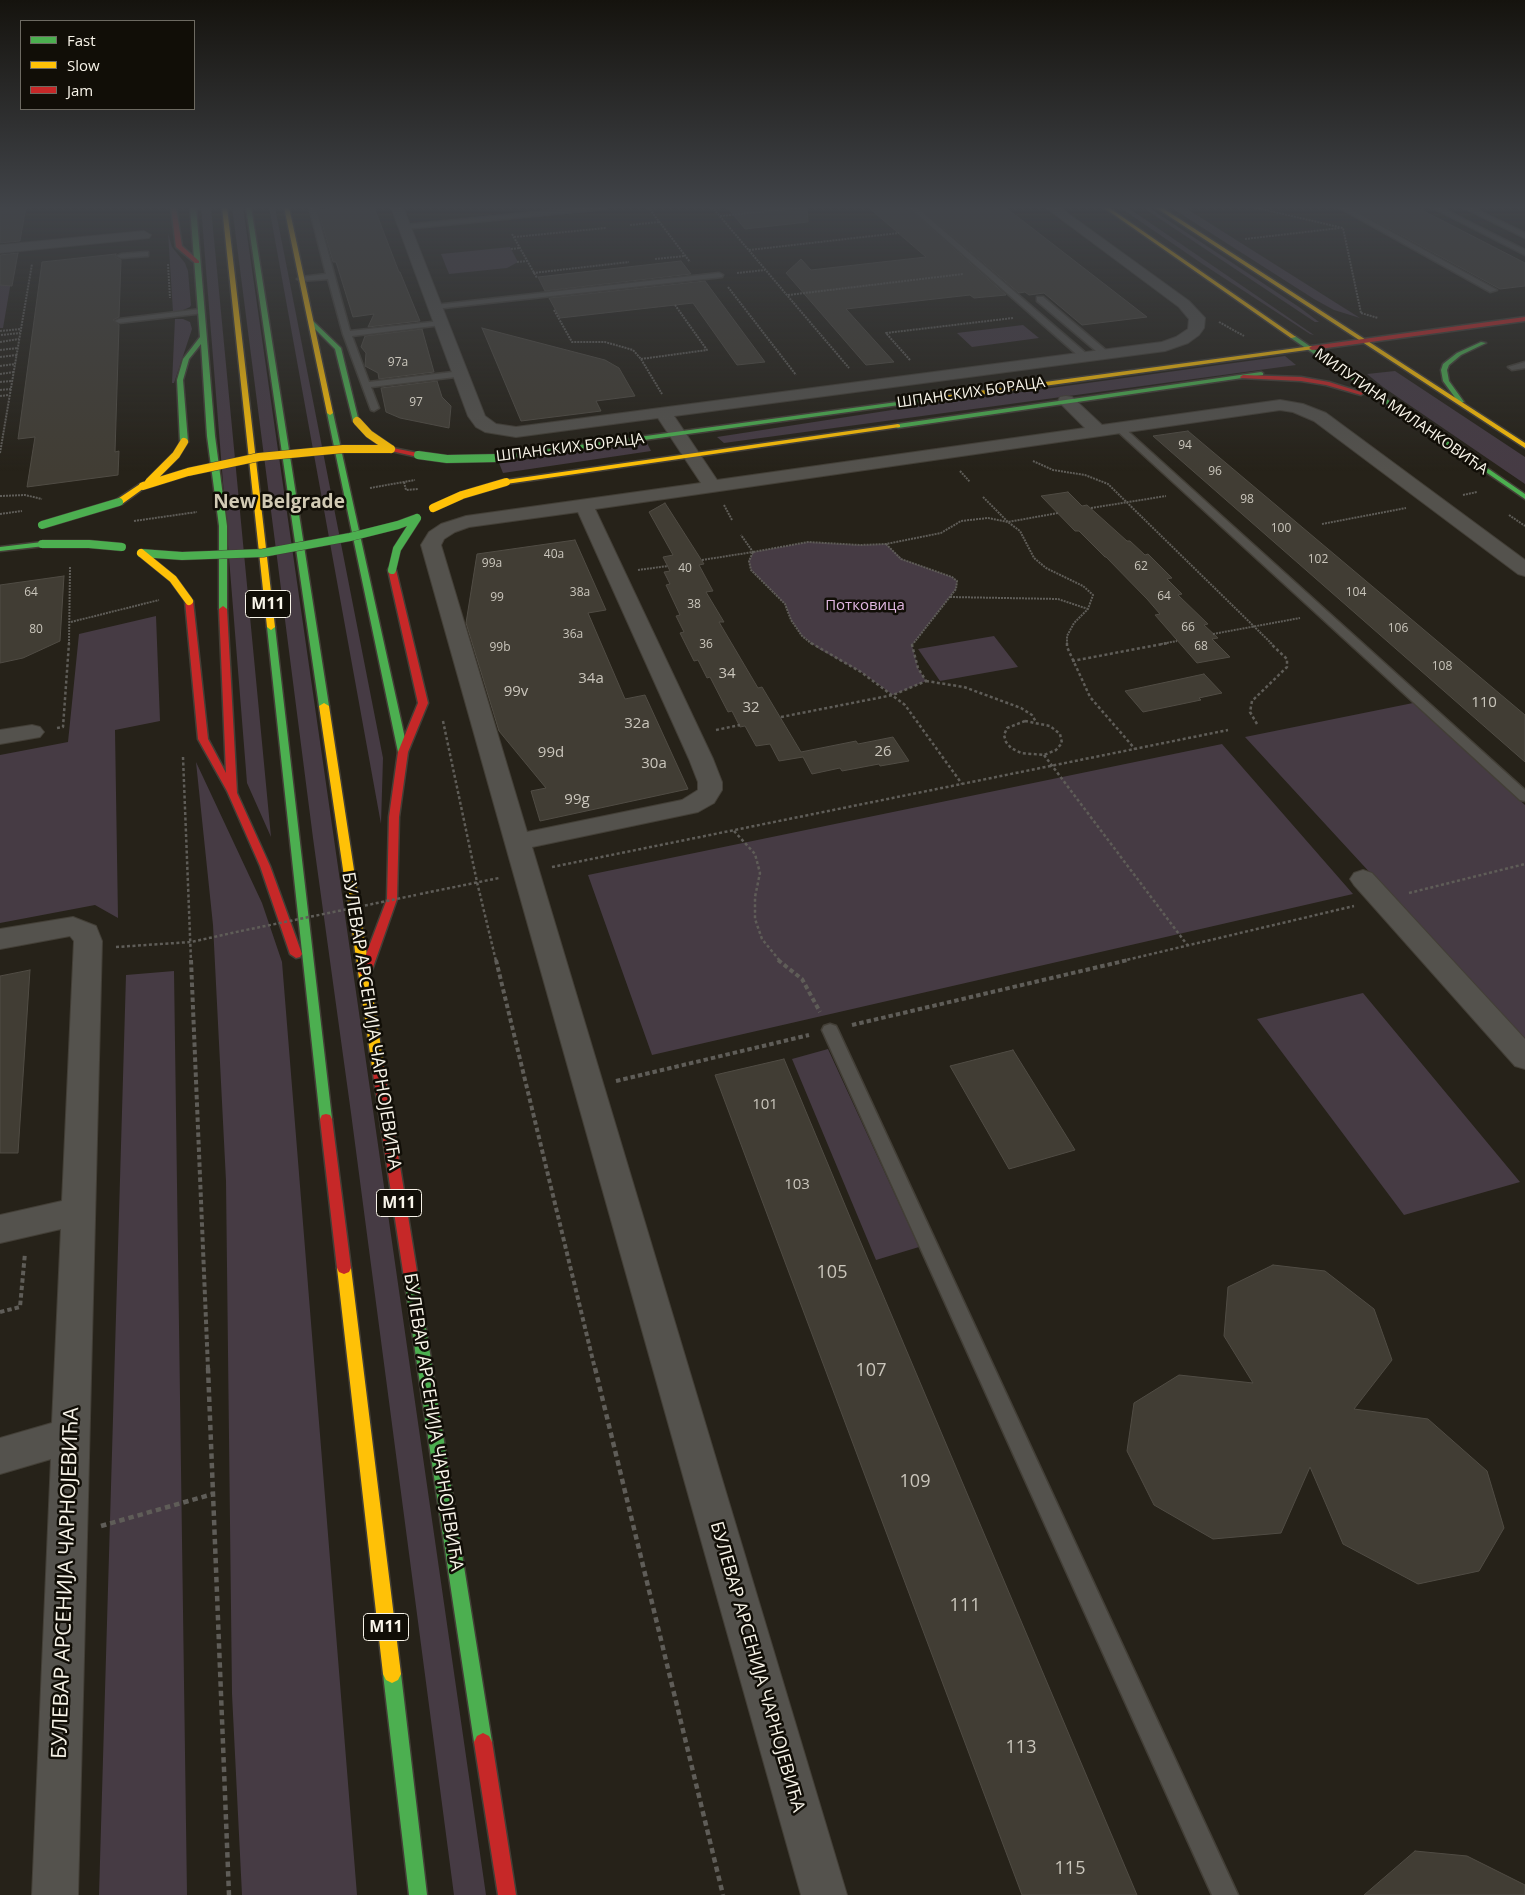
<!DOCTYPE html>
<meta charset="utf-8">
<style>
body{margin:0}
#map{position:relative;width:1525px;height:1895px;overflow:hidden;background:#262219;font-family:"Open Sans",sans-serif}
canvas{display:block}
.legend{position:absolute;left:20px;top:20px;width:175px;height:90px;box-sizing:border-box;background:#110e07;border:1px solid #6d6a61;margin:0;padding:6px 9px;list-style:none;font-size:15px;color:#f8f4e9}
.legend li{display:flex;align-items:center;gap:10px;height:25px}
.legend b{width:25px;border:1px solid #6d6a61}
</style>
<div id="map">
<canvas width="1525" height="1895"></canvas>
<ul class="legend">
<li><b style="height:6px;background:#4caf50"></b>Fast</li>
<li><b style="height:6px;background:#ffc107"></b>Slow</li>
<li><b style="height:6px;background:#c62828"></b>Jam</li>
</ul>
</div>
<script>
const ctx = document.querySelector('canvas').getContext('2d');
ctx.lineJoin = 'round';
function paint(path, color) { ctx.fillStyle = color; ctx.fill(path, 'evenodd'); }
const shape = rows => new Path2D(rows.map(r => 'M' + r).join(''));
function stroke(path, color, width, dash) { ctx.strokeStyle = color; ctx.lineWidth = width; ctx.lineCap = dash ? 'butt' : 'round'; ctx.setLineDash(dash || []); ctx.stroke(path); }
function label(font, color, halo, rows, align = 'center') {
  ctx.font = font + ' "Open Sans",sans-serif'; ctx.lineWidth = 5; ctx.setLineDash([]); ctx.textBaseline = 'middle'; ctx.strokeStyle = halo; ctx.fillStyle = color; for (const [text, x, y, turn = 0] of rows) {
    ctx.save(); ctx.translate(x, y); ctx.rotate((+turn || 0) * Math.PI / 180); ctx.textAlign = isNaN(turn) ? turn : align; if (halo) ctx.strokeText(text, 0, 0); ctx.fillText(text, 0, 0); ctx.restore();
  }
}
paint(shape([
 [201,207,211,207,271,837,247,783],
 [232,207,243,207,486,1895,454,1895,351,1113,313,838],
 [269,207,275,207,383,758,381,824],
 [1119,207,1127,207,1314,335,1310,334,1204,265],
 [1142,207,1148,207,1299,307,1319,322,1315,322],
 [1170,207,1184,207,1360,318,1334,310,1314,299],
 [168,233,172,247,185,263,188,271,191,305,190,307,179,312,173,312],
 [510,247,518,262,507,268,449,274,441,254],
 [15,258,3,328,0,328,0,260],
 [175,319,183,319,190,322,192,329,174,383,172,383],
 [1023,325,1039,338,972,347,957,333],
 [1285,356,1296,365,724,443,717,437,905,408],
 [1395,371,1525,457,1525,484,1383,387,1367,374],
 [647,443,651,451,503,473,499,463],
 [808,542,860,545,886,544,902,559,952,577,957,581,956,589,912,645,918,668,926,681,893,695,861,672,819,649,802,636,791,620,785,604,751,570,749,561,753,552],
 [156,616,160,721,115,730,118,918,95,905,0,923,0,755,68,742,79,634],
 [994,636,1018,667,940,681,918,649],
 [1413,703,1525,805,1525,1041,1245,737],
 [1222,744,1353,894,652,1055,588,875],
 [196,762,262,903,282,962,357,1895,242,1895,232,1694,226,1181,213,925],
 [174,971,187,1895,99,1895,126,975],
 [1363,993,1520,1182,1404,1215,1257,1019],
 [828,1049,919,1247,876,1260,792,1059]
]), '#463b44');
const building = shape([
 [0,207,26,207,20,241,0,243,0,207],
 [350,207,374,207,399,272,400,272,420,321,368,327,374,314,353,317,336,262,333,262,318,210,350,207],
 [727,207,807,207,808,222,745,229,727,207],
 [868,207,907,207,1006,295,974,298,970,295,846,309,894,362,866,365,786,273,801,259,811,270,926,257,868,207],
 [918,207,1005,207,1147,317,1082,325,1044,293,1029,295,1025,292,1019,293,918,207],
 [1349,207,1416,207,1525,263,1525,286,1500,289,1349,207],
 [18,253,12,286,0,285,0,255,18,253],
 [116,254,115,257,121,260,119,317,113,320,119,325,115,452,119,451,118,475,27,487,35,437,18,439,42,262,116,254],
 [681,261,691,274,545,291,538,277,681,261],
 [705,281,765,362,737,365,693,303,560,318,549,298,705,281],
 [482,328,605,360,619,368,635,396,596,401,601,411,521,421,482,328],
 [422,329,434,372,379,379,378,373,365,366,366,353,361,347,365,336,422,329],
 [437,381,442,397,451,406,449,428,400,418,386,412,381,388,437,381],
 [1188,431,1525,715,1525,762,1153,436,1188,431],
 [1068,492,1082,506,1087,505,1127,541,1130,541,1145,555,1148,554,1172,578,1167,579,1182,594,1178,595,1208,624,1204,625,1218,638,1212,639,1230,657,1197,663,1155,615,1160,614,1147,599,1106,557,1105,557,1079,531,1075,531,1041,496,1068,492],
 [665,503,704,564,699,565,713,591,706,592,724,622,719,622,758,688,762,687,801,752,856,741,858,744,893,737,909,761,880,766,879,764,842,771,840,768,812,774,803,757,779,761,770,744,756,746,745,726,740,727,732,711,728,712,710,677,707,678,698,660,694,661,680,633,684,632,676,616,680,615,666,585,670,584,664,572,670,571,663,557,673,555,649,512,665,503],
 [575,540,606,610,588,613,625,699,645,695,688,789,540,821,531,791,546,788,499,731,466,623,477,554,575,540],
 [64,576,60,641,23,658,0,663,0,585,64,576],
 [1204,674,1222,693,1199,698,1201,700,1143,712,1125,691,1204,674],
 [30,970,18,1153,0,1153,0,976,30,970],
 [1013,1050,1075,1150,1009,1169,950,1066,1013,1050],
 [784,1059,850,1217,1137,1895,1022,1895,715,1075,784,1059],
 [1273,1265,1325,1271,1374,1309,1392,1360,1354,1409,1428,1419,1487,1471,1504,1528,1479,1571,1418,1584,1343,1544,1310,1467,1281,1533,1213,1539,1154,1505,1127,1451,1134,1403,1179,1375,1253,1383,1224,1336,1228,1287,1273,1265],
 [1415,1851,1467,1856,1525,1885,1525,1895,1364,1895,1415,1851]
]);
paint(building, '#413d34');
stroke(building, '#504c44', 1);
const lane = shape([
 [309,207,316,209,350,331,441,321,445,323,441,325,352,336,369,382,461,371,464,372,464,376,371,387,379,408,374,411,371,410,343,334,328,279,301,281,297,279,301,277,326,274,309,207],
 [587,207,608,207,604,209,405,229,401,227,405,225,587,207],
 [909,207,916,207,1088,355,1088,359,1082,359,909,207],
 [1338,207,1346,207,1497,290,1490,292,1338,207],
 [1431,207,1440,207,1525,250,1525,255,1431,207],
 [1462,207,1471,207,1525,233,1525,238,1462,207],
 [145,252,148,252,148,256,121,258,117,256,121,254,145,252],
 [719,273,723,275,722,277,435,309,431,307,435,305,719,273],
 [1037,297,1043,297,1108,352,1108,356,1102,356,1037,301,1037,297],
 [201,309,204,309,204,313,119,323,115,321,119,319,201,309],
 [1525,362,1525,368,1512,370,1508,367,1525,362],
 [1118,424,1121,425,1525,790,1525,801,1520,800,1115,429,1113,427,1118,424],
 [830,1024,836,1026,838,1030,1238,1895,1212,1895,822,1030,824,1026,830,1024]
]);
const street = shape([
 [391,207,403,207,485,416,496,424,516,427,1162,342,1176,337,1188,329,1189,319,1179,307,1045,207,1059,207,1189,301,1205,318,1204,328,1199,335,1188,343,1165,351,674,416,717,480,1085,428,1058,401,1060,397,1066,396,1072,397,1102,425,1280,400,1303,404,1326,413,1525,560,1525,576,1518,574,1314,421,1293,412,1280,410,595,509,713,759,722,782,722,790,714,803,698,812,532,847,847,1895,801,1895,421,545,429,532,441,524,466,516,701,483,658,418,516,437,485,432,476,427,468,416,391,207],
 [578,512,689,759,698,782,698,790,682,800,527,832,441,545,444,539,455,532,469,527,578,512],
 [144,231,151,235,149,238,0,253,0,245,144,231],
 [32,725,40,727,44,732,40,737,0,744,0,730,32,725],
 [1363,870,1372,873,1525,1039,1525,1069,1515,1066,1354,885,1350,879,1354,873,1363,870],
 [73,917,96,926,102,941,78,1895,32,1895,51,1459,0,1474,0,1438,52,1423,61,1229,0,1243,0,1215,62,1201,74,941,70,936,0,949,0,929,73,917]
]);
const fast = shape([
 [190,207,196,207,215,436,227,526,227,609,223,612,219,609,219,526,207,436,201,344,189,359,183,380,188,442,184,444,180,442,177,380,183,359,200,337,190,207],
 [246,207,251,207,329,706,324,709,319,706,246,207],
 [309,321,313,321,341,348,359,422,353,421,335,349,309,323,309,321],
 [1291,336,1295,336,1525,494,1525,499,1291,338,1291,336],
 [1481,342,1486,343,1461,355,1449,365,1447,370,1449,381,1464,402,1459,403,1443,381,1441,370,1443,364,1457,353,1481,342],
 [1261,372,1263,373,1263,375,898,428,894,426,898,424,1261,372],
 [934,397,937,399,936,400,498,460,494,458,498,456,934,397],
 [330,411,333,413,408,752,403,755,398,752,327,413,330,411],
 [42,542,46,544,45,546,0,551,0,547,42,542],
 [271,624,275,627,332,1119,330,1123,326,1124,322,1123,320,1119,267,627,271,624],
 [411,1272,416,1274,418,1278,492,1742,489,1748,483,1751,477,1748,474,1742,404,1278,406,1274,411,1272],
 [392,1665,398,1668,401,1674,427,1895,409,1895,383,1674,386,1668,392,1665]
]);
const slow = shape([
 [222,207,227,207,275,627,271,630,267,627,222,207],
 [284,207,289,207,333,413,330,415,327,413,284,207],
 [1103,207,1108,207,1296,337,1291,338,1103,207],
 [1155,207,1161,207,1525,443,1525,448,1155,207],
 [1312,346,1314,347,1314,349,934,401,931,399,934,397,1312,346],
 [898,424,900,425,900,427,506,484,502,482,506,480,898,424],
 [140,484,147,486,122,504,116,504,116,500,140,484],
 [324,703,329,706,384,1067,382,1070,378,1072,374,1070,372,1067,319,706,324,703],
 [344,1262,349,1264,351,1268,401,1674,398,1680,392,1683,386,1680,383,1674,337,1268,339,1264,344,1262]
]);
const jam = shape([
 [171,207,176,207,182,246,199,261,199,263,195,263,176,247,171,207],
 [1525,317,1525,321,1312,350,1309,348,1312,346,1525,317],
 [1243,375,1301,377,1329,382,1364,393,1361,395,1326,385,1301,381,1241,378,1240,377,1243,375],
 [388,447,418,453,422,455,418,457,391,451,387,449,388,447],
 [389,568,396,570,428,703,408,752,399,817,397,899,371,973,365,977,359,973,387,899,389,817,398,752,418,703,388,570,389,568],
 [189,598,193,601,208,739,226,773,219,609,223,606,227,609,237,793,270,866,302,954,300,957,296,958,290,954,260,866,227,791,198,739,185,601,189,598],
 [378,1062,382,1064,384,1067,418,1278,416,1282,411,1284,406,1282,404,1278,372,1067,374,1064,378,1062],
 [326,1114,330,1115,332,1119,351,1268,349,1272,344,1274,339,1272,337,1268,320,1119,322,1115,326,1114],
 [483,1733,489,1736,492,1742,516,1895,498,1895,474,1742,477,1736,483,1733]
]);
stroke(lane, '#433f37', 3);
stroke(street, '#433f37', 2);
stroke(fast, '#433f37', 3);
stroke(slow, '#433f37', 3);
stroke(jam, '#433f37', 3);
stroke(shape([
 [648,207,690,262],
 [712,207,849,368],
 [1253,207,1343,228,1361,313],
 [720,216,808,207],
 [630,225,659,222],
 [512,234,537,278],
 [514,237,606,228],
 [1245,239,1340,228],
 [511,249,520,248],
 [749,250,899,233],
 [655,259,685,256],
 [517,262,527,261],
 [168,264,170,298],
 [533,273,629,262],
 [737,273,765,270],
 [728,287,796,375],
 [788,295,963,274],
 [554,310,572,342,605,342,633,350,641,359,662,394],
 [1361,313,1378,318],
 [1219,322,1244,336],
 [0,331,21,329],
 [1,335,20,333],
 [0,342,19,339],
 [0,350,18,348],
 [0,357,17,355],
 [641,359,707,350,675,305],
 [910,360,886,333,1013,318],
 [0,366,15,364],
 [0,374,14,372],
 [0,382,12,381],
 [0,390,11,389],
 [0,396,9,395],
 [0,453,32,264],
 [1033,461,1053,470,1085,475,1108,484,1272,644],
 [960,471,970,482],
 [404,482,406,490,418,489],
 [370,488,415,480],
 [1463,495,1477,492],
 [0,496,25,495,42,499],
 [983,497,1008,522,1058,513],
 [724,505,732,520],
 [1091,508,1166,496],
 [0,514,22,511],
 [1509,515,1525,526],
 [134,521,197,512],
 [1322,524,1406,508],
 [886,544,901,559,952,577,957,581,956,589,913,644],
 [702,560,753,552,741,535],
 [638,570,668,566],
 [950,597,1058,599,1088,609],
 [71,622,159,600],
 [1213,634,1300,618],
 [69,644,70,567],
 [812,644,802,636,791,620,785,604,751,570,749,561,753,552,808,542,860,545,886,544,941,533,961,521,988,518,1008,522,1020,531,1034,558,1046,568,1083,586,1093,595,1088,609,1074,623,1067,636,1067,644],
 [1161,644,1177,641]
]), '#5f5d58', 2, [2, 1]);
stroke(shape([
 [811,643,861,672,905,705,962,784],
 [1067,643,1067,647,1090,697,1135,749],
 [1072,661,1168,643],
 [926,681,964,687,1021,708,1032,715,1036,722],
 [781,717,893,695,926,681,918,668,912,645,914,643],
 [443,721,477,882,496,961],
 [1025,721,1050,726,1060,734,1062,743,1056,750,1044,755,1021,753,1011,748,1006,742,1004,735,1007,728,1025,721],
 [1257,724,1250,712,1252,701,1287,667,1287,659,1270,643],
 [57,728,63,727,69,643],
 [716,730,740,725],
 [1044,755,1188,946],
 [183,757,191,961],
 [734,831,755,854,760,873,755,897,755,919,762,939,780,961],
 [552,867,1228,730],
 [1409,893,1525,864],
 [420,894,499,878],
 [116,947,191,942,241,931],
 [1122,961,1354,906]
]), '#5f5d58', 2.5, [3, 2.5]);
stroke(shape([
 [191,960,208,1369],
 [496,960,595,1369],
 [778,960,802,979,820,1012],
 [852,1025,1128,960],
 [616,1081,809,1035],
 [0,1312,20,1307,25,1253]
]), '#5f5d58', 4, [4.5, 3]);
stroke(shape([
 [208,1368,229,1895],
 [595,1368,723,1895],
 [101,1526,213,1494]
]), '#5f5d58', 4.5, [5.5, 4]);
paint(lane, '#54524d');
paint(street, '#54524d');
paint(fast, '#4caf50');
paint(slow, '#ffc107');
paint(jam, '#c62828');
const fastBridge = shape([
 [418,455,447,459,498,458],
 [42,525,119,502],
 [42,544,89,544,122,547],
 [141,553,182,556,263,553,350,537,398,525,417,518],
 [392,570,397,549,417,518]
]);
const slowBridge = shape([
 [357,421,369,434,391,449],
 [149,482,176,455,184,442],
 [143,486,188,472,259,457,343,449,391,449],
 [433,508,462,495,506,482],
 [141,553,173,579,189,601]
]);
stroke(fastBridge, '#433f37', 9, []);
stroke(slowBridge, '#433f37', 9, []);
stroke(shape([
 [241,931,416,895]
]), '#5f5d58', 2.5, [3, 2.5]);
stroke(fastBridge, '#4caf50', 8);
stroke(slowBridge, '#ffc107', 8);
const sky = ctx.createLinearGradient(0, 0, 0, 472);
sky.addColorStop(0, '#15130e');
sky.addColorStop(0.44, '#414449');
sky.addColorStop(1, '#41444900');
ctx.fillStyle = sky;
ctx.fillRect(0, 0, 1525, 472);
label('12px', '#cac6bc', null, [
 ["97a",398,363],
 ["97",416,403],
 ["94",1185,446],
 ["96",1215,472],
 ["98",1247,500],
 ["100",1281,529],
 ["40a",554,555],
 ["102",1318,560],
 ["99a",492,564],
 ["62",1141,567],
 ["40",685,569],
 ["64",31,593],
 ["38a",580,593],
 ["104",1356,593],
 ["64",1164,597],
 ["99",497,598],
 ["38",694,605],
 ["66",1188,628],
 ["106",1398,629],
 ["80",36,630],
 ["36a",573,635],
 ["36",706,645],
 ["68",1201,647],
 ["99b",500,648],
 ["108",1442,667]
]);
label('15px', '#f8f4e9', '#110e07', [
 ["ШПАНСКИХ БОРАЦА",971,393,-8],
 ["МИЛУТИНА МИЛАНКОВИЋА",1401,412,35],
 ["ШПАНСКИХ БОРАЦА",570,448,-7]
]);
label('15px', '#e1b7e1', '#110e07', [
 ["Потковица",865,606]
]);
label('15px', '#cac6bc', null, [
 ["34",727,674],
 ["34a",591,679],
 ["99v",516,692],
 ["110",1484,703],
 ["32",751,708],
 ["32a",637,724],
 ["26",883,752],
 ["99d",551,753],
 ["30a",654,764],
 ["99g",577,800],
 ["101",765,1105],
 ["103",797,1185]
]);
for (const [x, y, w] of [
 [268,604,45],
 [399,1203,45],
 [386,1627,45]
]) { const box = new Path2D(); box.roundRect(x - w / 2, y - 13.5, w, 27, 4); ctx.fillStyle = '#110e07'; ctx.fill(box); stroke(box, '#f8f4e9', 1); }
label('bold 16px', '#f8f4e9', null, [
 ["M11",268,604],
 ["M11",399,1203],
 ["M11",386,1627]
]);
label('18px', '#f8f4e9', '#110e07', [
 ["БУЛЕВАР АРСЕНИЈА ЧАРНОЈЕВИЋА",371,1021,81],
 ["БУЛЕВАР АРСЕНИЈА ЧАРНОЈЕВИЋА",433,1422,81],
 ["БУЛЕВАР АРСЕНИЈА ЧАРНОЈЕВИЋА",757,1667,74]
]);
label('18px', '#cac6bc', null, [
 ["105",832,1273],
 ["107",871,1371],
 ["109",915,1482],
 ["111",965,1606],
 ["113",1021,1748],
 ["115",1070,1869]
]);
label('bold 19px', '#d1cab4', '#110e07', [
 ["New Belgrade",279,503]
]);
label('21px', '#f8f4e9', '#110e07', [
 ["БУЛЕВАР АРСЕНИЈА ЧАРНОЈЕВИЋА",66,1583,-88]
]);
</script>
